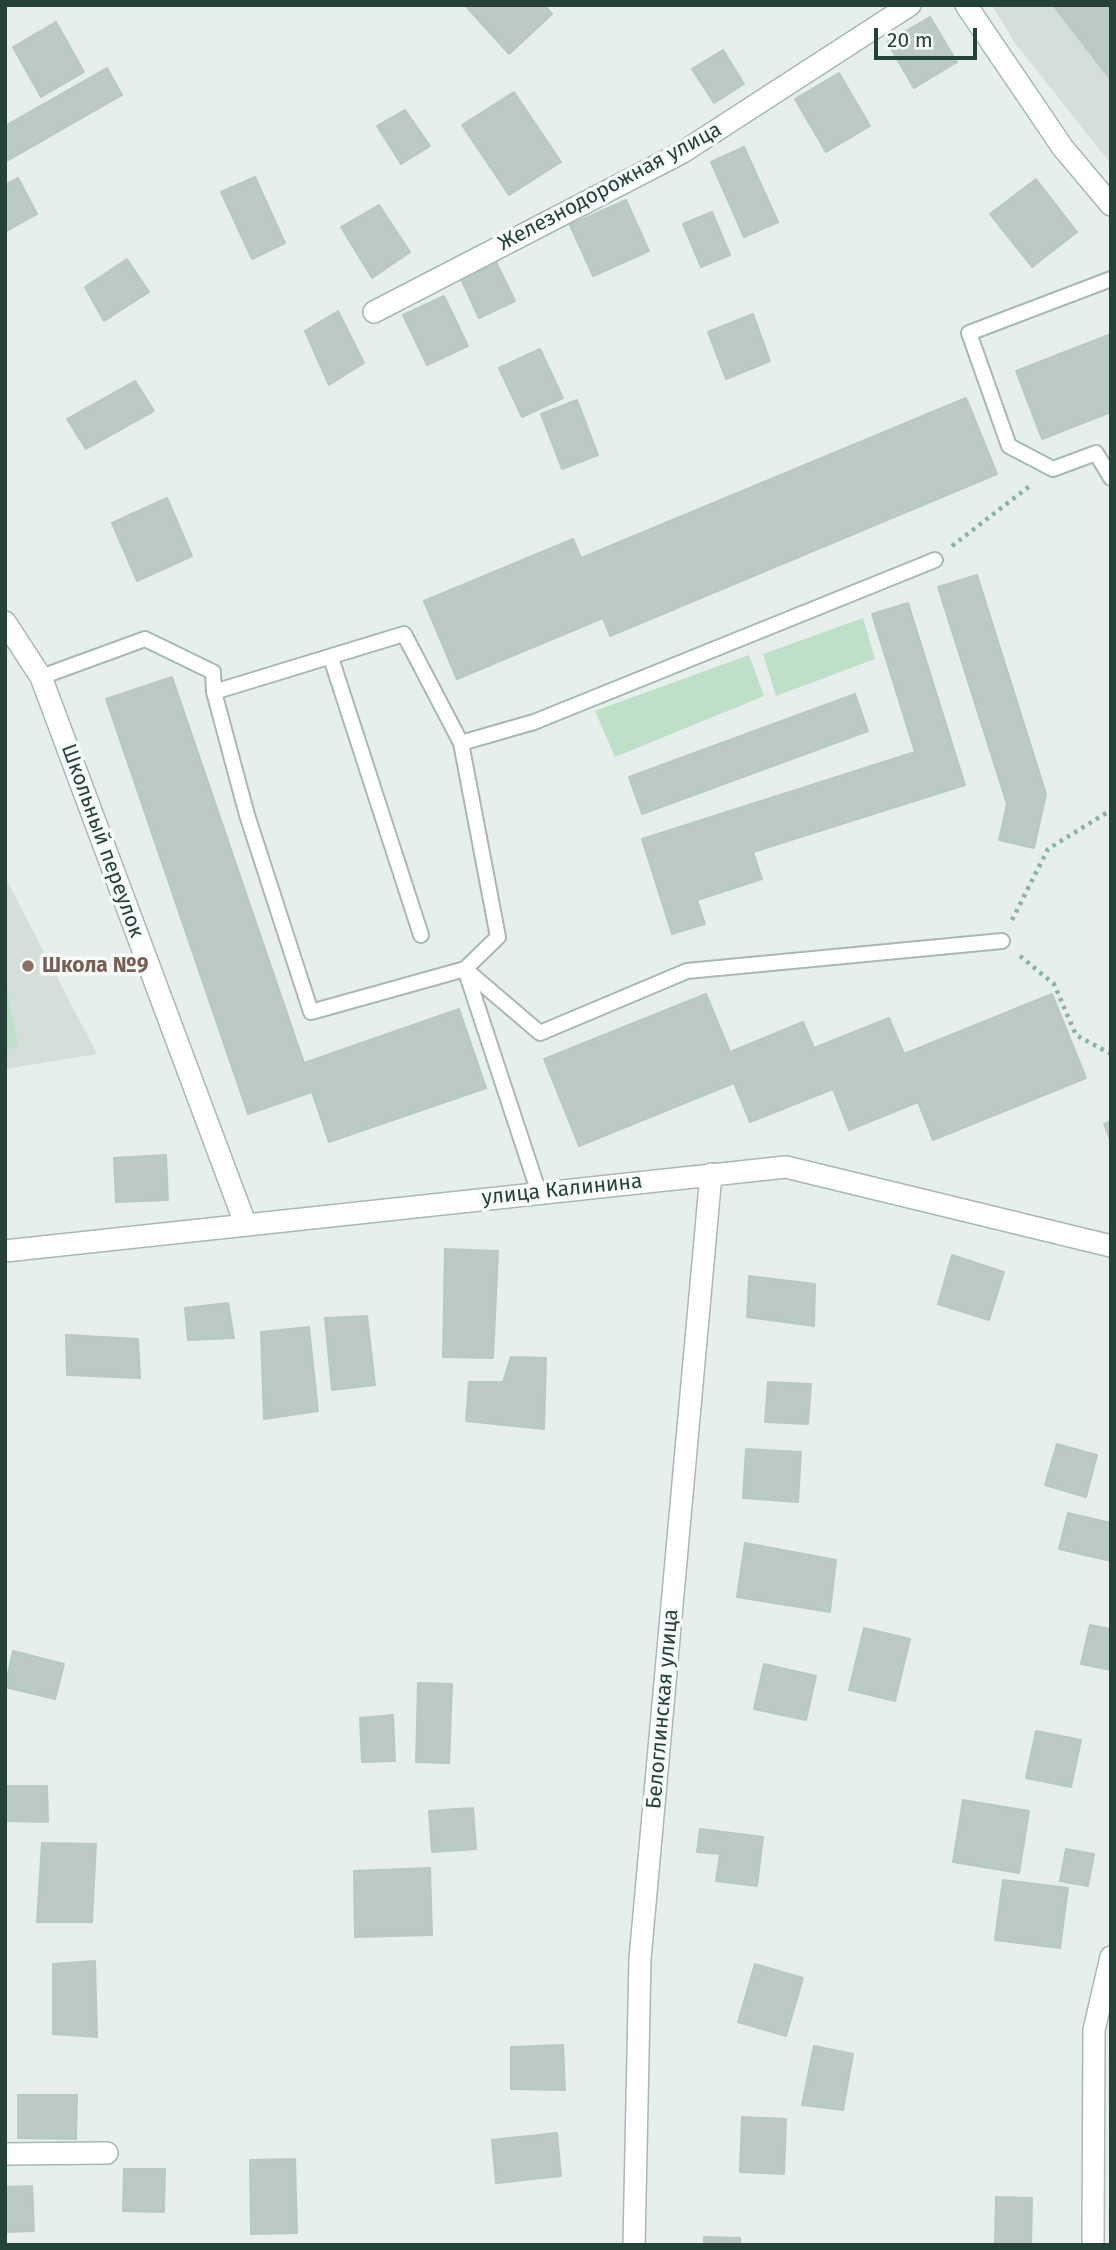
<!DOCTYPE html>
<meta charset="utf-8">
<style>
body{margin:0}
#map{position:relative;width:1116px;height:2250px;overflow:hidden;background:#e6efeb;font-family:"Fira Sans",sans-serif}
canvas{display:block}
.frame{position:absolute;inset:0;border:7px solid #24423a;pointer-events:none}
.scale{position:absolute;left:874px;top:28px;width:103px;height:32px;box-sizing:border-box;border:4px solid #24423a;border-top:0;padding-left:9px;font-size:21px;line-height:24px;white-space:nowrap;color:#24423a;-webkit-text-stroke:5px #f7fbf9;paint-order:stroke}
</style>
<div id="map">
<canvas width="1116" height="2250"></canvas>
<div class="frame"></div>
<div class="scale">20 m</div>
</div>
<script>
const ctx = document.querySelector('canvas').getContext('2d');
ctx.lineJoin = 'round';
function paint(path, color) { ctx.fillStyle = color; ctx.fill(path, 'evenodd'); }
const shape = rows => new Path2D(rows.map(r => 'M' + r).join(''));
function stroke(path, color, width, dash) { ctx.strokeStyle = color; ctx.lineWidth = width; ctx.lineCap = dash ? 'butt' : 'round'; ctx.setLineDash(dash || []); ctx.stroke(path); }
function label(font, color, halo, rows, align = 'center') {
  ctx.font = font + ' "Fira Sans",sans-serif'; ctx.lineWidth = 7; ctx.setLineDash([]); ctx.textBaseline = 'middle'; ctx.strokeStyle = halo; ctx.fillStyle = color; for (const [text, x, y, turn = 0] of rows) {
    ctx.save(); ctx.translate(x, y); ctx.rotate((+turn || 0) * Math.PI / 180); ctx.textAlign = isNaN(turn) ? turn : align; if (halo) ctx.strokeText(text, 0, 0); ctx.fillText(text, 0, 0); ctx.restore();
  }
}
paint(shape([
 [992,5,1111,5,1111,164,1015,43],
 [5,877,97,1054,5,1069]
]), '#d4dfda');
paint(shape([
 [863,618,875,659,776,696,763,654],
 [749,655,764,696,615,757,595,711],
 [5,978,18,1047,5,1049]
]), '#bfe0c8');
const building = shape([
 [465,5,544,5,552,14,509,54,465,5],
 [1053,5,1107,5,1111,10,1111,80,1053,5],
 [930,17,957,62,914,88,887,42,930,17],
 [56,22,84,72,41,97,13,47,56,22],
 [723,50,744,84,714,103,692,69,723,50],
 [107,68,122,95,5,162,5,126,107,68],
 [839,73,870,126,826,152,795,99,839,73],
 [514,92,561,162,509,195,462,125,514,92],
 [405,110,430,146,401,164,377,126,405,110],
 [744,147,778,222,744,237,711,162,744,147],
 [255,177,285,243,252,259,221,192,255,177],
 [18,178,37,214,5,232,5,185,18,178],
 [1036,179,1077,232,1032,267,990,214,1036,179],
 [626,200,649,251,593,276,570,225,626,200],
 [379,205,410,252,372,278,341,227,379,205],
 [712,212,730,255,701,267,683,224,712,212],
 [127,259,149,292,104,321,85,287,127,259],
 [496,262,515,301,479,318,461,279,496,262],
 [444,296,468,346,427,365,403,315,444,296],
 [338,311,364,363,329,385,305,331,338,311],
 [753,314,770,361,726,379,708,332,753,314],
 [1111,334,1111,412,1042,439,1016,371,1111,334],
 [540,349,563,398,522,417,499,368,540,349],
 [135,381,154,411,86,449,67,419,135,381],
 [966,398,997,474,610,636,603,618,457,679,424,601,573,539,581,558,966,398],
 [577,400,598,455,562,469,541,414,577,400],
 [167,498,192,556,137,581,112,523,167,498],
 [977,575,1046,794,1034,848,999,840,1007,804,938,587,977,575],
 [908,603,965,785,753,852,762,879,697,900,705,924,672,934,642,839,915,752,872,614,908,603],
 [172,677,304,1063,459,1009,486,1088,329,1142,312,1092,248,1114,106,699,172,677],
 [855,694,868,731,642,814,629,777,855,694],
 [706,994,730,1052,803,1022,814,1048,889,1018,904,1054,1052,994,1086,1078,933,1140,918,1102,849,1130,833,1089,750,1122,734,1083,579,1146,544,1059,706,994],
 [1111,1121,1111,1142,1104,1124,1111,1121],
 [166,1155,168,1200,116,1202,114,1158,166,1155],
 [445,1249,498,1251,493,1358,443,1357,445,1249],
 [952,1255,1004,1272,989,1320,938,1304,952,1255],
 [749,1276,815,1284,814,1326,747,1317,749,1276],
 [228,1303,234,1338,188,1340,185,1308,228,1303],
 [367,1316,375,1385,332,1390,325,1318,367,1316],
 [309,1327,318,1411,264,1419,261,1332,309,1327],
 [66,1335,138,1339,140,1378,67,1375,66,1335],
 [511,1357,546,1358,544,1429,466,1421,469,1382,503,1382,511,1357],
 [768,1382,811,1384,808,1424,765,1422,768,1382],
 [1057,1444,1097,1455,1086,1497,1045,1485,1057,1444],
 [746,1449,801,1452,798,1502,743,1498,746,1449],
 [1068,1513,1111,1523,1111,1561,1059,1549,1068,1513],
 [745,1543,836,1560,830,1612,737,1597,745,1543],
 [1090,1625,1111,1629,1111,1670,1081,1664,1090,1625],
 [864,1628,910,1639,895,1701,849,1690,864,1628],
 [13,1651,64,1664,55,1699,5,1687,13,1651],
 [764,1664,816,1676,806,1720,754,1709,764,1664],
 [418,1683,452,1684,449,1763,416,1762,418,1683],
 [393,1715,395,1761,362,1762,360,1718,393,1715],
 [1036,1731,1081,1740,1071,1787,1026,1778,1036,1731],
 [5,1786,47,1786,48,1822,5,1821,5,1786],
 [963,1800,1029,1811,1019,1873,953,1862,963,1800],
 [473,1808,476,1849,432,1852,429,1811,473,1808],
 [700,1829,763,1837,757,1886,716,1881,720,1854,697,1852,700,1829],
 [42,1843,96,1844,92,1922,37,1922,42,1843],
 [1066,1849,1094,1854,1088,1886,1060,1881,1066,1849],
 [430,1868,432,1935,355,1937,354,1871,430,1868],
 [1003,1880,1068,1888,1060,1948,995,1940,1003,1880],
 [95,1961,97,2037,53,2034,53,1964,95,1961],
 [755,1964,803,1978,786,2036,738,2022,755,1964],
 [563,2045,565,2090,511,2089,511,2047,563,2045],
 [814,2046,853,2054,843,2110,802,2105,814,2046],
 [18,2095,77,2095,76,2139,18,2138,18,2095],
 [742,2117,786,2119,784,2174,740,2172,742,2117],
 [557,2133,561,2176,496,2183,492,2140,557,2133],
 [295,2159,297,2233,251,2234,250,2160,295,2159],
 [124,2169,165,2169,164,2212,123,2211,124,2169],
 [32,2186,34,2231,5,2232,5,2187,32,2186],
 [996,2197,1032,2198,1031,2245,995,2245,996,2197],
 [704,2237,740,2238,740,2245,704,2245,704,2237]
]);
paint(building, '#bbcac4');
stroke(building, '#b8c9c2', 2);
const service = shape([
 [1111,279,969,333,1009,446,1053,469,1096,453,1111,478],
 [331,658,421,935],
 [41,677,145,639,213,672,214,692,404,634,461,743,534,722,935,560],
 [214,692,247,815,311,1012,465,969,539,1193],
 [461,743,498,937,465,969,540,1033,687,971,1002,941]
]);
const pedestrian = shape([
 [5,2154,107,2153]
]);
const minor = shape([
 [966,5,1063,148,1111,205],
 [374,312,683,152,910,5],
 [5,622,41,677,245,1223],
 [5,1251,786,1167,1111,1246],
 [634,2245,640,1959,711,1174],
 [1093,2245,1094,2030,1111,1957]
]);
stroke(service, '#a8b8b2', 18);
stroke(pedestrian, '#a8b8b2', 24);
stroke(minor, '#a8b8b2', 24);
stroke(shape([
 [952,546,1031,485],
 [1012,920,1048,849,1111,810],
 [1020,956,1054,984,1076,1035,1111,1054]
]), '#86b3a5', 4.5, [3.5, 5]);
stroke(service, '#fff', 14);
stroke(pedestrian, '#fff', 21);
stroke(minor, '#fff', 21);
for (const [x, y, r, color] of [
 [28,966,7,"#8d6e63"]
]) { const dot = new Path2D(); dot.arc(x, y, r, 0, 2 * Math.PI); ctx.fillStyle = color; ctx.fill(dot); stroke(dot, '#f7fbf9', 2.5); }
label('21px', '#24423a', '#f7fbf9', [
 ["Железнодорожная улица",610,187,-28],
 ["Школьный переулок",102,841,70],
 ["улица Калинина",562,1190,-6],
 ["Белоглинская улица",663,1709,-85]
]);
label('bold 21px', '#785e54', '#f7fbf9', [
 ["Школа №9",42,966]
], 'left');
</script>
